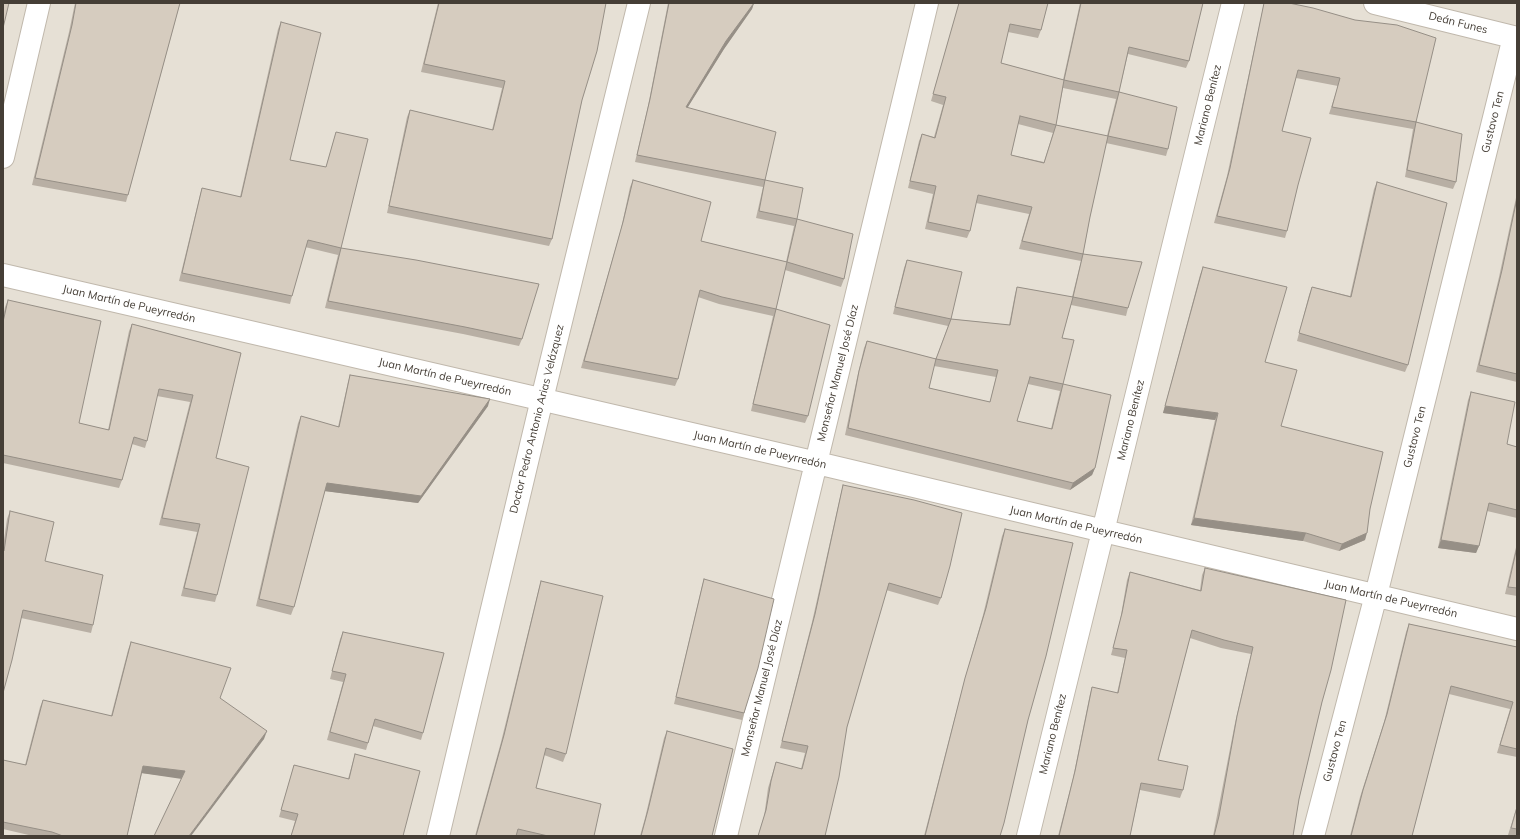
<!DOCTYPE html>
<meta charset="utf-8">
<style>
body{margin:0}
#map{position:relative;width:1520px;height:839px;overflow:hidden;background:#f2eee6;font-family:Mulish,sans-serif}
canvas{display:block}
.frame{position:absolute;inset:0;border:4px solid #453e36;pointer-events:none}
</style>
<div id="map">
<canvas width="1520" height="839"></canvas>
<div class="frame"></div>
</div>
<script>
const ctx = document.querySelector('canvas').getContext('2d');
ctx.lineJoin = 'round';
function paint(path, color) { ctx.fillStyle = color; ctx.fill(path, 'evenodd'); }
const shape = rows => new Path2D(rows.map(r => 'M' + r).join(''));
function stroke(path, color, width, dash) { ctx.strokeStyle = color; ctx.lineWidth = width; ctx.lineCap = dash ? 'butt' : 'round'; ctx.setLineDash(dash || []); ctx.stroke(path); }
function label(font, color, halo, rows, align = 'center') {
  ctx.font = font + ' Mulish,sans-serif'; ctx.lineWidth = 3.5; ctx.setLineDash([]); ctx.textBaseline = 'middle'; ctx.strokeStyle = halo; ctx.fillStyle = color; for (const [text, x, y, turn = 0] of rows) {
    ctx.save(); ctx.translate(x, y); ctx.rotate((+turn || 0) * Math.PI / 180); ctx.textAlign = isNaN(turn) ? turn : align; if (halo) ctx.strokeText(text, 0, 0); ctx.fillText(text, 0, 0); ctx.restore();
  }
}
paint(shape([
 [3,3,1517,3,1517,836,3,836]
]), '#e6e0d5');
const street = shape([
 [1375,3,1517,38],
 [3,157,39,3],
 [3,275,817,463,1517,629],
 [438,836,542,399,639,3],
 [726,836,927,3],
 [1028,836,1233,3],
 [1313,836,1376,595,1514,37]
]);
stroke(street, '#c0b8ac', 24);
stroke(street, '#fff', 22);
paint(shape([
 [75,3,180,3,128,195,126,202,32,185,69,32],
 [438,3,606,3,582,100,552,239,549,246,387,213,407,117,410,110,492,130,502,88,421,72],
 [668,3,754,3,752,9,724,49,687,108,765,180,797,219,794,226,756,218,763,187,635,162,648,106],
 [959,3,1048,3,1041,30,1038,38,1008,32,1001,63,1063,80,1080,3,1203,3,1189,61,1186,68,1128,54,1119,92,1116,99,1063,88,1056,125,1107,136,1116,99,1119,92,1168,149,1166,156,1106,143,1090,217,1083,254,1128,308,1126,316,1071,305,1062,338,1063,384,1095,468,1092,475,1070,490,845,435,857,378,864,348,867,341,936,359,948,326,893,314,904,268,907,260,951,319,1009,325,1015,294,1017,287,1072,297,1081,261,1019,249,1029,214,976,203,970,231,967,238,925,229,933,194,908,188,919,141,922,134,934,137,943,105,931,101,955,18],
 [1018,124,1053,133,1044,162,1011,155],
 [934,366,996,377,990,402,929,388],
 [1028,384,1060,391,1051,429,1017,421],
 [1264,3,1289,3,1416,122,1456,182,1453,189,1405,177,1413,129,1329,114,1338,86,1296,78,1282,131,1298,185,1287,231,1285,238,1214,223,1227,176],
 [281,22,290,160,326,167,336,132,341,248,522,339,519,346,463,334,325,308,338,255,305,247,292,296,290,304,179,281,200,195,202,188,240,197,278,29],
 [633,180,701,241,786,262,794,226,797,219,844,279,841,287,785,270,776,309,808,416,805,423,751,411,773,316,719,304,698,297,678,379,675,386,581,368,621,229,630,187],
 [1377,182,1408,365,1405,372,1297,341,1309,295,1312,287,1350,296,1374,189],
 [1517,193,1517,382,1476,372,1499,277],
 [1203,267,1265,362,1281,426,1370,509,1365,540,1339,551,1303,541,1191,525,1215,420,1163,413,1200,275],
 [8,300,79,423,108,430,129,331,132,324,241,353,216,458,217,595,215,602,181,596,197,532,159,525,190,402,157,396,147,441,145,448,132,444,122,480,119,488,3,463,3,317,5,307],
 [350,375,488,406,418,503,325,491,294,607,291,615,256,606,298,423,301,416,338,427,348,382],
 [1471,392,1507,444,1517,447,1517,518,1487,511,1479,546,1476,553,1438,548,1468,400],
 [843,485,941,598,938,605,886,590,847,727,825,836,758,836,764,817,768,788,776,762,801,769,805,753,780,748,812,622,841,493],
 [10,511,45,561,93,625,91,633,21,618,3,693,3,547,7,519],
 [1005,529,1028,720,1000,836,924,836,963,686,983,615,1002,536],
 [1517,543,1517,596,1505,594],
 [1205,568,1322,702,1299,799,1293,836,1213,836,1235,723,1251,654,1221,648,1190,638,1158,760,1183,790,1180,798,1140,790,1130,836,1058,836,1073,778,1090,694,1092,687,1117,693,1125,658,1111,655,1120,621,1127,580,1130,572,1200,590,1202,575],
 [704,579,744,713,742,720,674,704,702,586],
 [541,581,566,754,563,762,544,755,536,788,594,836,475,836,501,742,539,588],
 [1409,624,1517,647,1517,757,1497,753,1510,709,1449,694,1412,836,1350,836,1360,797,1384,722,1406,632],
 [343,632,423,733,421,740,373,726,366,750,327,740,343,682,330,679,340,639],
 [131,642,220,698,264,739,181,778,142,773,127,836,33,836,3,829,3,760,25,765,40,707,43,700,111,716,128,650],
 [667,731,712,836,640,836,645,818,664,738],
 [355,754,403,836,291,836,295,821,279,817,294,765,348,779],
 [1517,806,1517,836,1512,836,1508,835]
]), '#b8afa4');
paint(shape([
 [754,3,752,9,724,49,683,115,686,107,726,41],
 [490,399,488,406,418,503,324,491,327,483],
 [1165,406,1218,413,1215,420,1163,413],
 [1095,468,1092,475,1070,490,1073,483],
 [1194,518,1306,533,1303,541,1191,525],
 [1367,533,1365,540,1339,551,1342,544],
 [1441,540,1479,546,1476,553,1438,548],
 [267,731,264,739,191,836,189,836],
 [143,766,185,771,182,779,141,773]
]), '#968f86');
const building = shape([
 [3,3,9,3,3,28,3,3],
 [76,3,180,3,128,195,35,178,72,25,76,3],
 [439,3,606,3,597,51,582,100,552,239,389,206,410,110,493,130,505,81,424,64,439,3],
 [669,3,754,3,726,41,686,107,776,132,765,180,637,155,650,99,669,3],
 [959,3,1048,3,1041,30,1010,24,1001,63,1064,80,1056,125,1108,136,1090,217,1083,254,1022,241,1032,207,978,195,970,231,928,222,936,186,910,181,922,134,935,138,946,97,933,94,959,3],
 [1020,116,1056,125,1044,163,1011,155,1020,116],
 [1081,3,1203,3,1189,61,1129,47,1119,92,1064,80,1081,3],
 [1264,3,1289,3,1313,8,1355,20,1397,25,1436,38,1416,122,1332,107,1340,78,1298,70,1282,131,1311,138,1298,185,1287,231,1217,216,1230,168,1264,3],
 [281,22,321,33,290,160,326,167,336,132,368,139,341,248,416,260,539,284,522,339,465,327,328,301,341,248,308,240,292,296,182,273,202,188,241,197,281,22],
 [1119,92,1177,107,1168,149,1108,136,1119,92],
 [1416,122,1462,134,1456,182,1407,170,1416,122],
 [633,180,711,202,701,241,787,262,797,219,853,234,844,279,787,262,776,309,830,325,808,416,753,404,776,309,722,297,700,290,678,379,584,361,623,222,633,180],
 [765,180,803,188,797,219,759,211,765,180],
 [1377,182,1447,203,1408,365,1299,333,1312,287,1351,297,1377,182],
 [1517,198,1517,374,1479,365,1502,270,1517,198],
 [1083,254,1142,262,1128,308,1073,297,1062,338,1074,340,1063,384,1111,395,1095,468,1073,483,848,428,859,371,867,341,936,359,951,319,895,307,907,260,962,272,951,319,1010,325,1017,287,1073,297,1083,254],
 [936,359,998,370,990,402,929,388,936,359],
 [1030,377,1063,384,1052,429,1017,421,1030,377],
 [1203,267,1287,287,1265,362,1297,370,1281,426,1383,452,1370,509,1367,533,1342,544,1306,533,1194,518,1218,413,1165,406,1203,267],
 [8,300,101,321,79,423,109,430,132,324,241,353,216,458,249,467,217,595,184,588,200,524,162,518,193,395,159,389,147,441,134,437,122,480,3,455,3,322,8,300],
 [350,375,490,399,421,496,327,483,294,607,259,599,301,416,339,427,350,375],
 [1471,392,1515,402,1507,444,1517,447,1517,510,1489,503,1479,546,1441,540,1471,392],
 [843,485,914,500,962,513,950,566,941,598,889,583,847,727,839,777,825,836,758,836,766,810,771,781,776,762,802,769,808,746,782,741,815,614,843,485],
 [10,511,54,522,45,561,103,575,93,625,23,610,12,660,3,693,3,551,4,551,10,511],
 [1005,529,1073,543,1046,656,1028,720,1004,823,1000,836,925,836,965,678,986,608,1005,529],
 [1517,547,1517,588,1508,587,1517,547],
 [1205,568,1346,600,1331,670,1322,702,1299,799,1293,836,1214,836,1219,816,1237,716,1253,647,1224,640,1192,630,1158,760,1188,766,1183,790,1141,783,1130,836,1059,836,1075,771,1092,687,1118,693,1127,650,1113,648,1122,613,1130,572,1201,591,1205,568],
 [704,579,774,599,758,668,744,713,676,697,704,579],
 [541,581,603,596,566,754,546,748,536,788,601,804,594,836,548,836,518,829,516,836,476,836,504,735,541,581],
 [1409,624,1517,647,1517,749,1500,745,1513,702,1451,686,1412,836,1351,836,1363,790,1387,714,1409,624],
 [343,632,444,653,423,733,375,719,368,743,330,732,346,674,332,671,343,632],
 [131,642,231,668,220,698,267,731,189,836,154,836,185,771,143,766,127,836,63,836,52,832,3,822,3,760,26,765,43,700,112,716,131,642],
 [667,731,733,749,712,836,641,836,648,810,667,731],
 [355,754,420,771,403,836,291,836,298,814,281,810,294,765,349,779,355,754],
 [1517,807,1517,829,1511,828,1517,807]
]);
paint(building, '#d6ccbf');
stroke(building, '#968f86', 1);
label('11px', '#453e36', '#fff', [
 ["Deán Funes",1458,23,14],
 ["Mariano Benítez",1208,105,-76],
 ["Gustavo Ten",1493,122,-76],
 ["Juan Martín de Pueyrredón",129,304,13],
 ["Monseñor Manuel José Díaz",838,373,-76],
 ["Juan Martín de Pueyrredón",445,377,13],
 ["Doctor Pedro Antonio Arias Velázquez",537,419,-76],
 ["Mariano Benítez",1131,420,-76],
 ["Gustavo Ten",1415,437,-76],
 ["Juan Martín de Pueyrredón",760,450,13],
 ["Juan Martín de Pueyrredón",1076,525,13],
 ["Juan Martín de Pueyrredón",1391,599,13],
 ["Monseñor Manuel José Díaz",762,688,-76],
 ["Mariano Benítez",1053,734,-76],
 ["Gustavo Ten",1335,751,-75]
]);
</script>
